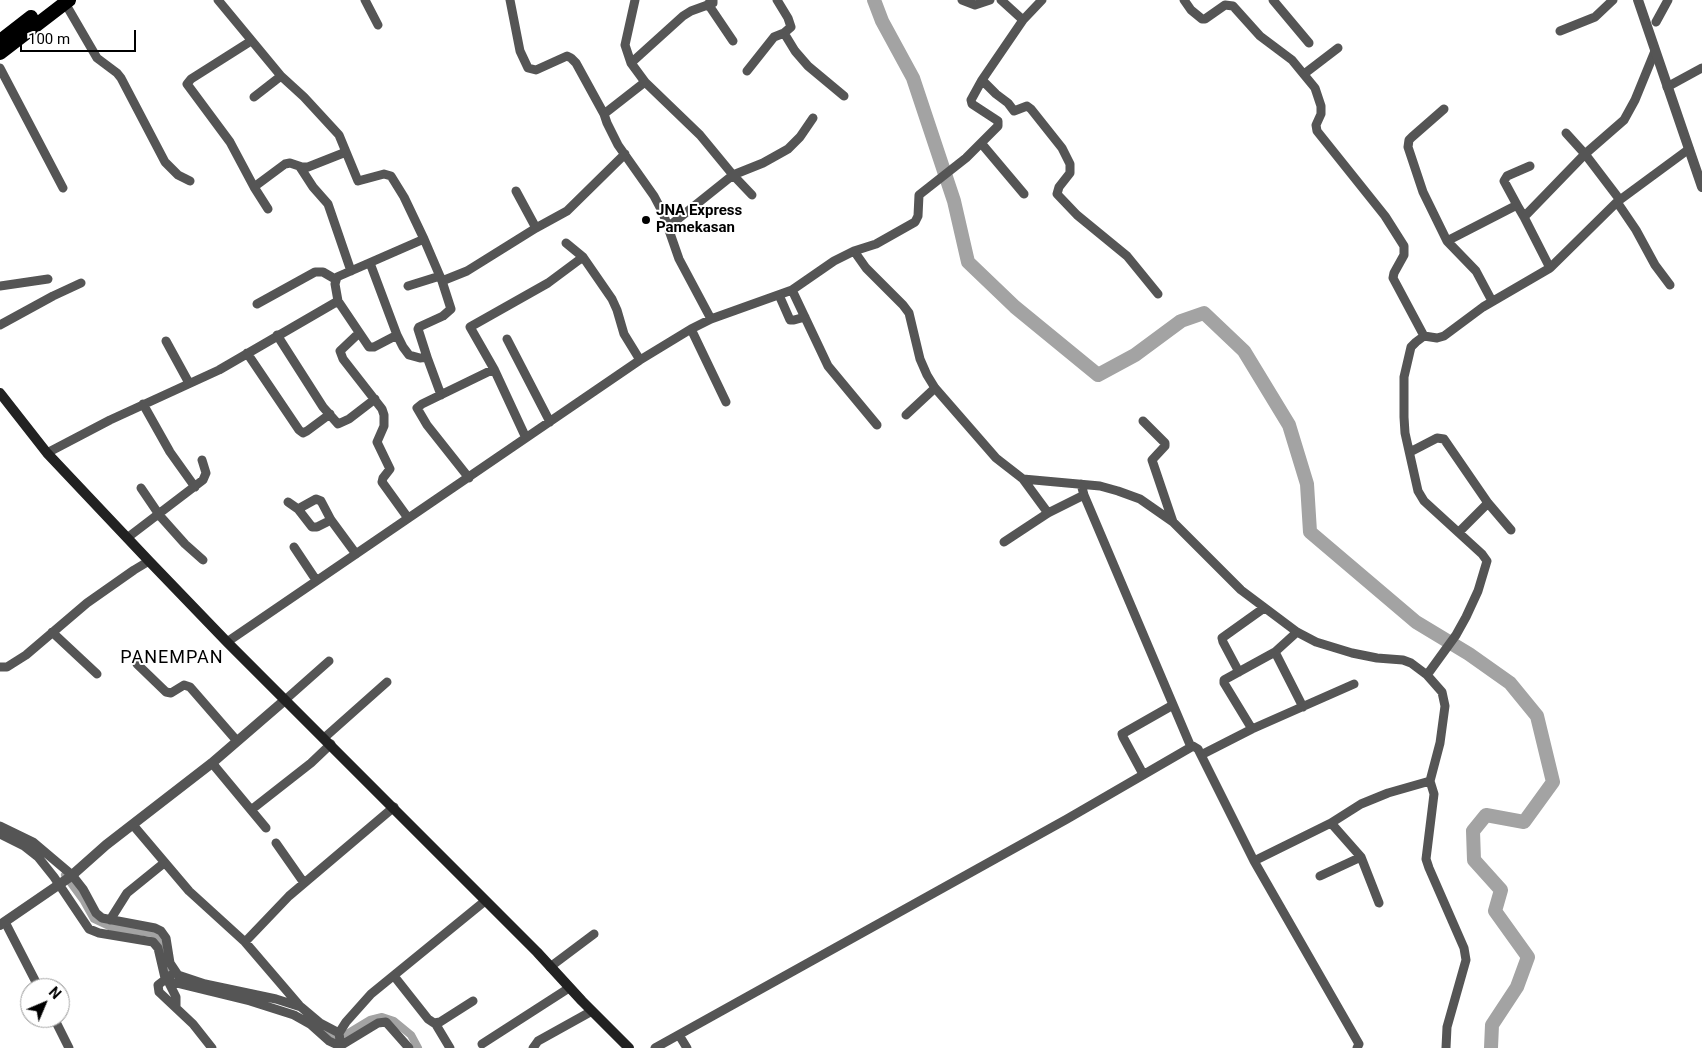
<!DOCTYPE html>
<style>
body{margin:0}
#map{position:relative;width:1702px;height:1048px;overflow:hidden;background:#fff;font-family:Roboto,sans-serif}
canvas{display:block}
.north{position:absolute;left:20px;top:978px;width:50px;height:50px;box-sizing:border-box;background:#fff;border:1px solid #999;border-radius:50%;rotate:45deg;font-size:14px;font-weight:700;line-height:20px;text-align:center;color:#000}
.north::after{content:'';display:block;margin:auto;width:18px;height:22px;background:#000;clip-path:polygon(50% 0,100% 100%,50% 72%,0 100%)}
.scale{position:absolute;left:20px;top:30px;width:116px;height:22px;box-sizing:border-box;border:2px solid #000;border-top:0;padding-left:6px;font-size:15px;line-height:18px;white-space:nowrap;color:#000;-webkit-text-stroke:4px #fff;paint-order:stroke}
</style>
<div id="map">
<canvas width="1702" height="1048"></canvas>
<div class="north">N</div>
<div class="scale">100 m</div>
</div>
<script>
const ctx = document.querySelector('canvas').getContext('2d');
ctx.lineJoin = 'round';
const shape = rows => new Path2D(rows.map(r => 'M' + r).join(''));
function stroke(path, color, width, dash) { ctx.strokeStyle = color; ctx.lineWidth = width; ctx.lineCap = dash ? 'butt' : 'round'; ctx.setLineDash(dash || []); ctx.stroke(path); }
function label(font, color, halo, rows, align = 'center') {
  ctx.font = font + ' Roboto,sans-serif'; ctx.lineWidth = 4; ctx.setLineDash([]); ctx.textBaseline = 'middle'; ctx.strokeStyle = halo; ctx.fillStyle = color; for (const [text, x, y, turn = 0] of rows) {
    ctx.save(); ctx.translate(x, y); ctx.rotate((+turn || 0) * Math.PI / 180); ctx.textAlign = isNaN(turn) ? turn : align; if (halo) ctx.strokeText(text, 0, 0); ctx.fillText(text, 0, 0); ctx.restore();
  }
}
stroke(shape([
 [65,875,84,901,94,919,113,928,152,933,161,942,167,969,172,977,174,979],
 [319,1027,335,1038,342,1037,370,1020,382,1017,394,1021,411,1035,418,1048]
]), '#a3a3a3', 8);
stroke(shape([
 [874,0,882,21,913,78,954,201,968,262,1015,307,1098,375,1135,355,1181,321,1204,313,1244,351,1289,425,1307,484,1310,532,1416,622,1469,654,1510,683,1537,716,1553,782,1524,822,1486,815,1473,831,1474,860,1501,890,1495,911,1528,957,1517,987,1492,1025,1491,1048]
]), '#a3a3a3', 14);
stroke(shape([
 [218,0,281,76,304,97,339,135,358,181,384,174,391,176,404,197,424,239],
 [365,0,378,25],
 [510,0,520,51,528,68,536,70,567,56,571,58,576,63,604,114,607,123,618,145,654,196,663,213,679,259,711,319],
 [635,0,625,45,631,63,645,82,700,135,733,175,752,195],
 [962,0,975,5,990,0],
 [1001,0,1023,20],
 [1184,0,1191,10,1202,19,1205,19,1225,5,1233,6,1260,36,1292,60,1315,88,1321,106,1321,114,1316,125,1317,131,1385,216,1404,246,1404,255,1394,273,1393,278,1424,336],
 [1273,0,1309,43],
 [65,3,97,58,117,73,121,78,165,162,178,175,190,181],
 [708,4,733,41],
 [1656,22,1668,0],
 [1560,31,1595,17,1613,0],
 [784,33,795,51,808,66,844,96],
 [251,41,191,79,187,84,230,142,254,187,268,209],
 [631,63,683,16,691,11,713,3,713,0],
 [0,68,63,188],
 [747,71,774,37,784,33,791,27,788,18,777,0],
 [1304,74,1338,48],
 [982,80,996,94,1008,103,1014,111,1027,106,1031,109,1062,148,1070,164,1070,173,1059,187,1057,194,1077,215,1127,256,1158,294],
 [1667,87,1702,68],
 [254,97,281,76],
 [1444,109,1412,137,1409,140,1408,147,1423,192,1447,241,1476,271,1492,301],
 [604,114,645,82],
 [1566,133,1585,154,1620,200],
 [981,143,1024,194],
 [300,167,313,187,328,204,351,271],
 [254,187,285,164,290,163,302,167,308,167,346,152],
 [1617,202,1636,230,1655,265,1670,285],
 [1517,205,1504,181,1507,176,1530,166],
 [1524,217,1550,268],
 [668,227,733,175,763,163,788,149,800,137,813,118],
 [536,228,567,211,625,154],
 [1447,241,1517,205,1524,217,1585,154,1624,120,1635,100,1655,51],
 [566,243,583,257,612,299,617,310,624,334,640,360],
 [854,251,876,244,915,222,918,216,919,195,966,158,998,126,998,121,972,104,971,100,982,80,1023,20,1042,0],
 [370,263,397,335,403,347,409,355,420,358,427,357,441,395],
 [0,286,48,279],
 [408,286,440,276],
 [792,290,828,366,877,425],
 [779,295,790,320,794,320,805,317],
 [338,301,369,347,374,347,397,335],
 [257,304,315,272,323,272,335,279],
 [0,325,53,296,81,283],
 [691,329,726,402],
 [359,333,340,351,343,359,382,409,384,415,384,426,377,442,390,469,383,478,382,482,408,518],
 [277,335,323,407,338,424,349,419,375,399],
 [507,339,550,422],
 [166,341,189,383],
 [247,353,299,430,303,433,307,431,330,414],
 [427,357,418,329,419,327,443,316,451,309,442,281],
 [143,404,170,452,195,487],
 [906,415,935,388],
 [1143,421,1165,443,1165,446,1152,460,1173,522],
 [526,438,494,369,470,327,548,283,583,257],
 [1410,452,1437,438,1444,439,1488,503,1511,530],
 [47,453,110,420,219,370,338,301,335,284,337,277,424,239,442,281,467,271,536,228,516,191],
 [469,478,427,425,417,408,422,404,494,369],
 [1023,479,1100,486,1118,491,1140,499,1173,522,1241,590,1297,632,1316,642,1352,653,1377,658,1403,660,1411,663,1427,675,1442,692,1445,706,1440,743,1430,781,1388,793,1361,804,1331,823,1254,861],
 [1081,484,1084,495,1191,747],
 [141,488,160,516,185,544,203,560],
 [288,502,298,509,312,527,317,527,331,520],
 [298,509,316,499,321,501,331,520,356,554],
 [1459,532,1488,503],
 [127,538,203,480,206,473,202,460],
 [1004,542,1048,513,1084,495],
 [294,547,316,580],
 [52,632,97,674],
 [227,642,640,360,691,329,711,319,792,290,834,261,854,251,866,268,903,305,909,313,920,359,927,375,935,388,996,458,1023,479,1048,513],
 [1275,652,1303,707],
 [137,664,166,692,171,693,184,685,190,687,237,741],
 [0,667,7,667,26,655,87,603,134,570,149,561],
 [1239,672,1223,642,1222,638,1264,608],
 [1427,675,1456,635,1466,617,1478,591,1487,561,1482,554,1424,501,1418,491,1405,433,1404,417,1404,377,1411,347,1416,342,1424,336,1437,338,1444,336,1483,307,1550,268,1617,202,1689,149],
 [285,700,329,661],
 [1252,729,1224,683,1224,680,1275,652,1297,632],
 [324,738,387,682],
 [1201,755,1252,729,1354,684],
 [212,763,266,828],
 [1143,774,1123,737,1122,734,1173,705],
 [1430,781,1434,794,1426,859,1429,868,1464,948,1466,960,1447,1027,1446,1048],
 [251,810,311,763,331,744],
 [133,825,189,891,245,942],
 [0,826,33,842,72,875,83,889,96,913,102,918,155,928,161,931,166,938,170,963,178,975,205,984,276,999,301,1007,320,1023,339,1033,341,1048],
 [0,834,24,846,38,857,54,877,89,929,99,933,153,942,158,948,165,978,168,981,250,1001,294,1015,310,1024,329,1041,340,1046,378,1023,386,1022,409,1048],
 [276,843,304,883],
 [1361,857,1379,903],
 [1320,876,1361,857,1331,823],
 [110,920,127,893,164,863],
 [5,922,39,988],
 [550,967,594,934],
 [171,975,158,985,159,992,193,1024,212,1048],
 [394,976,428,1019,434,1023,440,1022,473,1001],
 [168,981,176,997,176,1006],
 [299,1005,245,942,289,896,394,807],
 [54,1018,69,1048],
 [435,1023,450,1048],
 [339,1033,346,1022,371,994,485,901],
 [679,1035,687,1048],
 [482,1044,569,988],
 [533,1048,538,1041,592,1011],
 [655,1048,1067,819,1193,746,1198,749,1254,861,1359,1044,1357,1048]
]), '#555', 9);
stroke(shape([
 [1638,0,1702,187],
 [0,925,70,877,106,845,212,763,285,700]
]), '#555', 10);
stroke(shape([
 [0,393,47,453,149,561,227,642,537,952,582,1001,629,1048]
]), '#222', 10);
stroke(shape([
 [0,41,31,17],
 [0,53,69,0]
]), '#000', 14);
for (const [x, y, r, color] of [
 [646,220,5,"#000"]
]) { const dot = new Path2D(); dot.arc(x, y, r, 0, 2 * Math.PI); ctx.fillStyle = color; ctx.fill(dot); stroke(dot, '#fff', 2); }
label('bold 15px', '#000', '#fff', [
 ["JNA Express",656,211],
 ["Pamekasan",656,228]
], 'left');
ctx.letterSpacing = '1px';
label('18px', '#000', '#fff', [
 ["PANEMPAN",172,658]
]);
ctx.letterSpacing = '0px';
</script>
